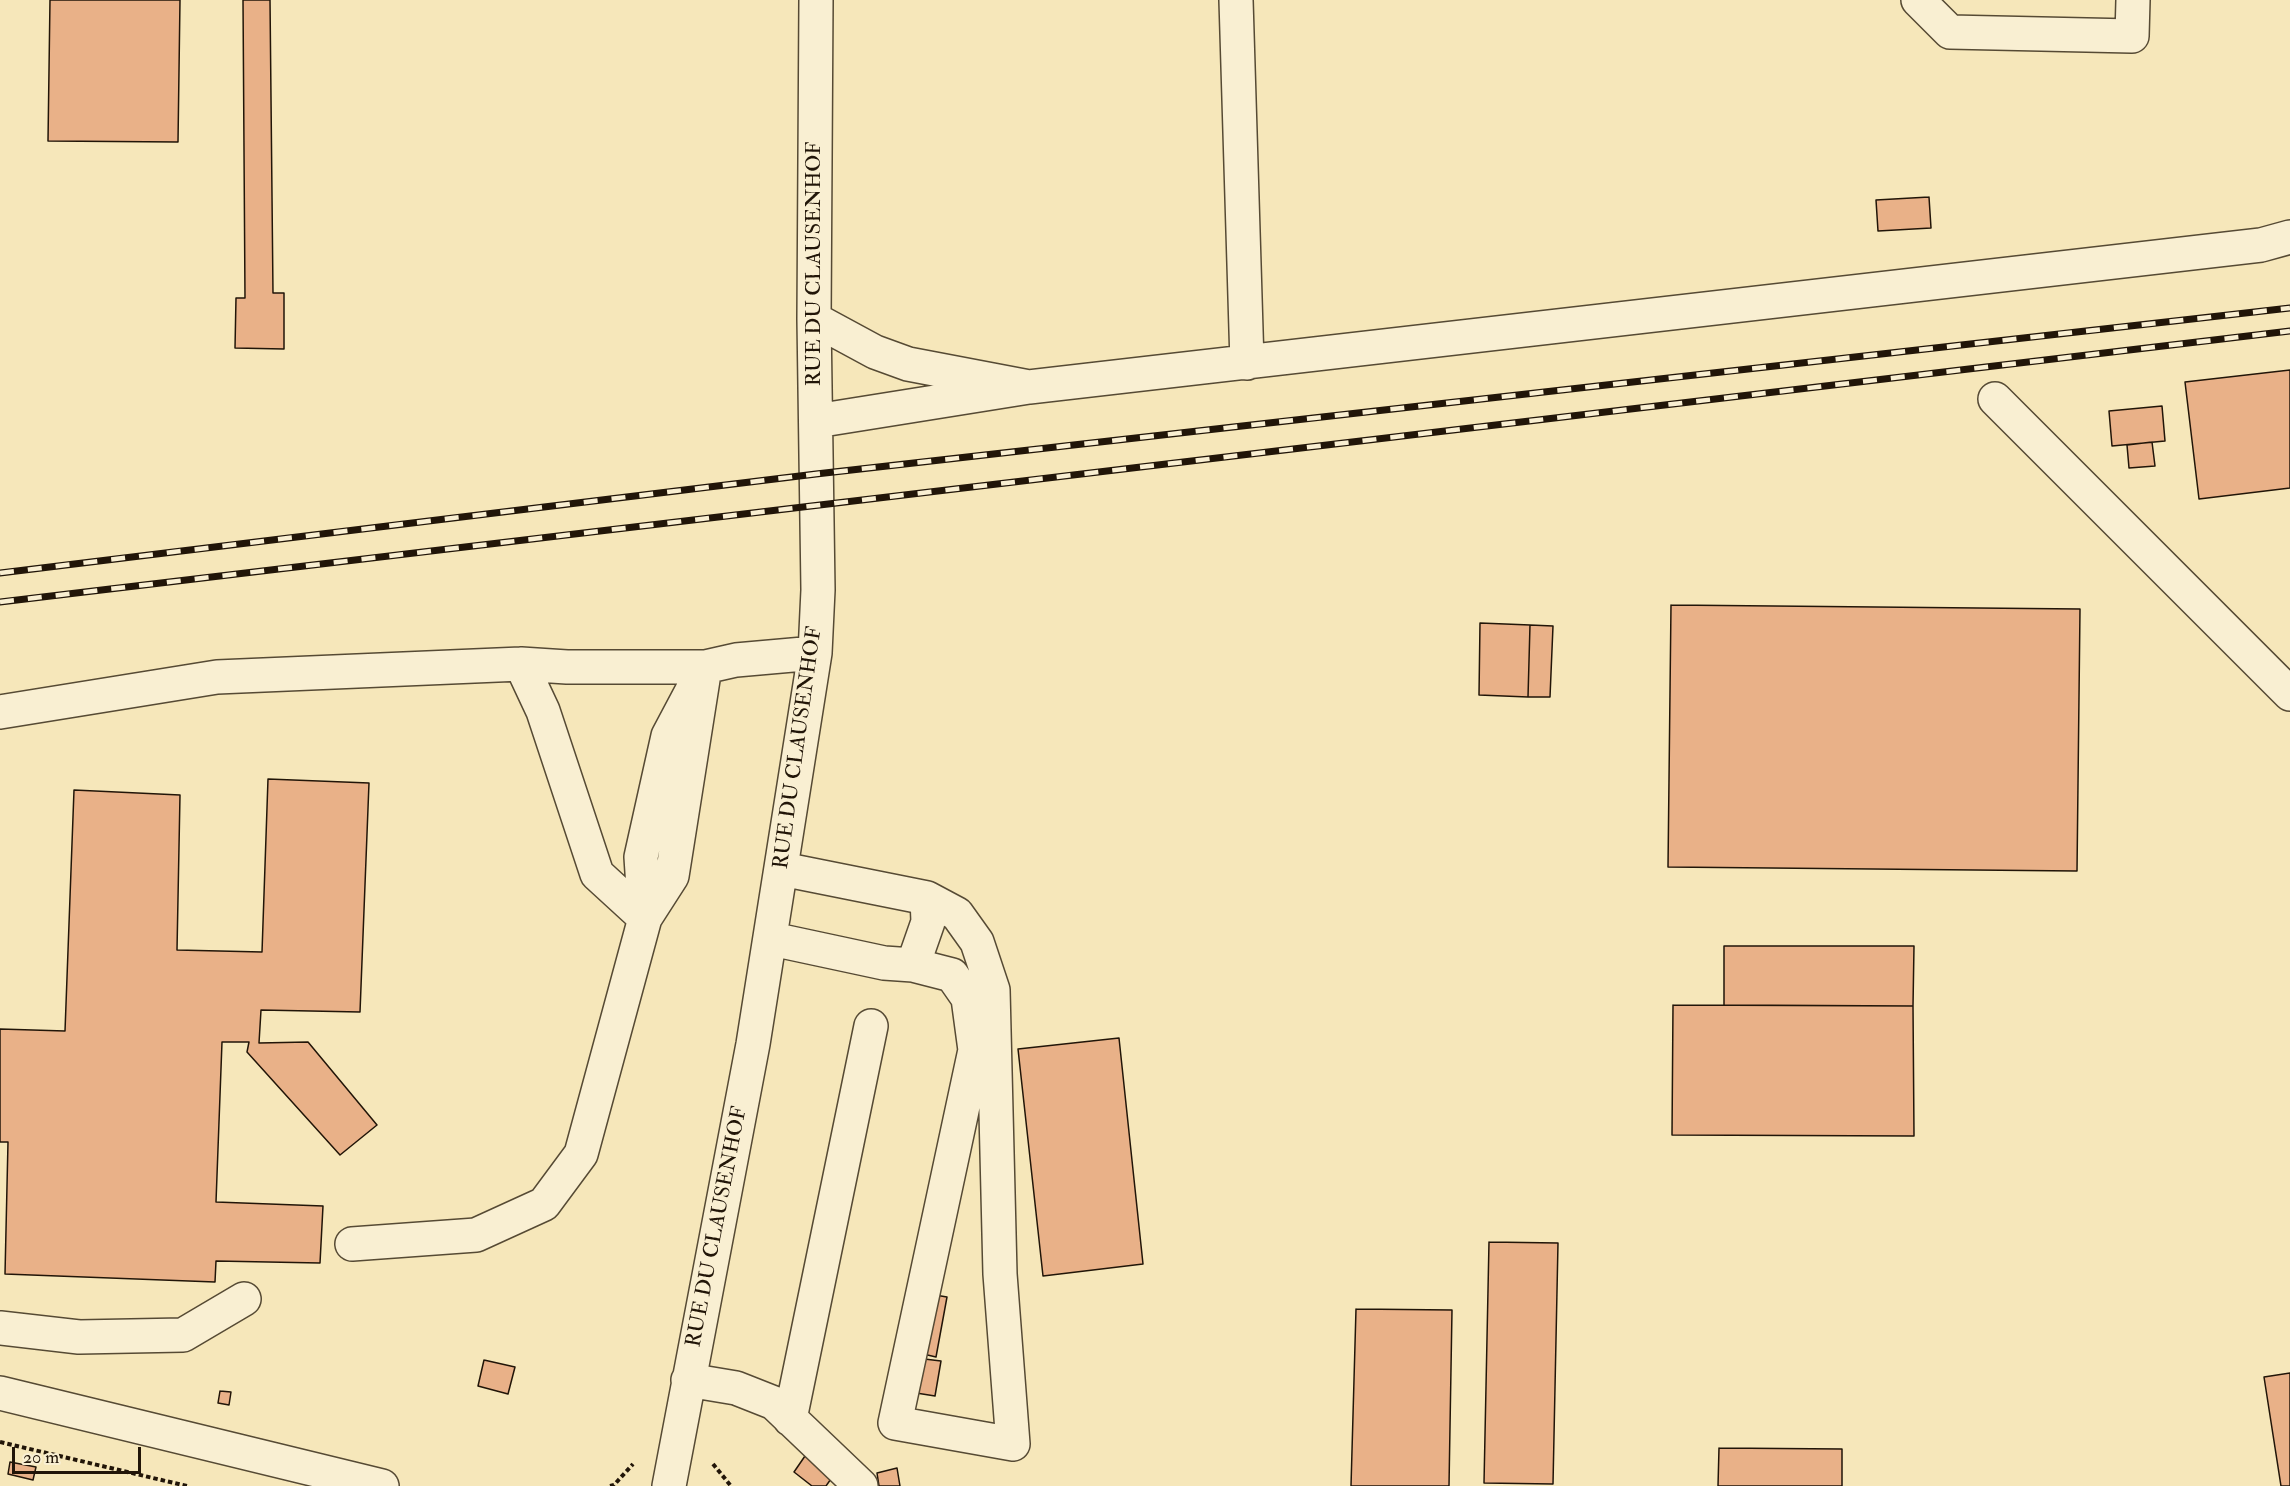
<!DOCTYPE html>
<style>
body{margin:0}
#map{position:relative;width:2290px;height:1486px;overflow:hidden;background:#f6e7ba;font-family:"IM FELL Double Pica",serif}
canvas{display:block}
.scale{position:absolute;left:12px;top:1447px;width:129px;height:27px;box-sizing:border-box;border:3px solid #211508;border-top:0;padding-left:8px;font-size:18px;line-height:21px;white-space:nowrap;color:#211508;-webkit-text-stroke:4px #f9efd2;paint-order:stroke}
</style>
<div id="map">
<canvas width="2290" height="1486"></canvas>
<div class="scale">20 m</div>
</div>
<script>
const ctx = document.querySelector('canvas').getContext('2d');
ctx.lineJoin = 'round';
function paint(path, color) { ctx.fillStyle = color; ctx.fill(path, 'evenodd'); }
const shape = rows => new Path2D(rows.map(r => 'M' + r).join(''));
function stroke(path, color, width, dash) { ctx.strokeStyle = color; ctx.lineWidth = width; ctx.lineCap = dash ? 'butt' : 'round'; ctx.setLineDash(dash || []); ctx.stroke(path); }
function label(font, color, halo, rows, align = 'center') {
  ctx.font = font + ' "IM FELL Double Pica",serif'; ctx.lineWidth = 6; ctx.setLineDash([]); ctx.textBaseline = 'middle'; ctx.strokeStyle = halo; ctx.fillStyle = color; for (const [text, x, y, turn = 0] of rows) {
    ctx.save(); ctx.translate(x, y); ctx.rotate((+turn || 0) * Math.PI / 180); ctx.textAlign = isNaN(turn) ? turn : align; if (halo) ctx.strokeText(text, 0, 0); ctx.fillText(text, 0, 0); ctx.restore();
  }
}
const building = shape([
 [50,0,180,0,178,142,48,141,50,0],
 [243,0,270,0,273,293,284,293,284,349,235,348,236,298,245,298,243,0],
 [1929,197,1931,228,1878,231,1876,200,1929,197],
 [2290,370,2290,488,2199,499,2185,382,2290,370],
 [2162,406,2165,441,2112,446,2109,411,2162,406],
 [2152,442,2155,466,2129,468,2127,445,2152,442],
 [1671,605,2080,609,2077,871,1668,867,1671,605],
 [1480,623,1530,625,1528,697,1479,695,1480,623],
 [1530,625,1553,626,1550,697,1528,697,1530,625],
 [268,779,369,783,360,1012,261,1010,259,1043,308,1042,377,1125,340,1155,247,1052,249,1042,222,1042,216,1202,323,1206,320,1263,216,1261,215,1282,5,1274,8,1142,0,1142,0,1029,65,1031,74,790,180,795,177,950,262,952,268,779],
 [1724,946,1914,946,1913,1006,1724,1005,1724,946],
 [1673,1005,1913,1006,1914,1136,1672,1135,1673,1005],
 [1119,1038,1143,1264,1043,1276,1018,1049,1119,1038],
 [1489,1242,1558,1243,1553,1484,1484,1483,1489,1242],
 [929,1294,947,1297,936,1357,919,1353,929,1294],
 [1356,1309,1452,1310,1449,1486,1351,1486,1356,1309],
 [916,1358,941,1361,935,1396,910,1392,916,1358],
 [484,1360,515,1367,508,1394,478,1386,484,1360],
 [2290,1373,2290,1486,2281,1486,2264,1377,2290,1373],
 [220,1391,231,1392,229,1405,218,1403,220,1391],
 [1719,1448,1842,1449,1842,1486,1718,1486,1719,1448],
 [805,1456,833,1476,826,1486,812,1486,794,1472,805,1456],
 [10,1462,36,1467,33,1480,8,1474,10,1462],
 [897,1468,900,1486,879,1486,877,1473,897,1468]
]);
paint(building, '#e9b188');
stroke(building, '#211508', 1.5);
const minor = shape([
 [1236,0,1247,363],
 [1918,0,1950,32,2132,36,2133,0],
 [814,319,875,352,908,364,1029,387,816,421],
 [1029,387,2261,245,2290,237],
 [1995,399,2290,694],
 [521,664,543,711,597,874,645,918],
 [0,712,217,677,521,664,567,667,705,667,736,660,815,653],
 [782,869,927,898,957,914,977,942,993,990,1000,1274,1013,1444,895,1423,975,1050,968,998,952,975,913,965],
 [645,918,641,857,668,736,694,687],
 [772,939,884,963,913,965,928,922,927,898],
 [352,1244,476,1235,544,1204,581,1154,645,918,672,876,705,667],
 [0,1328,79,1337,183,1335,244,1299],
 [688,1380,736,1388,774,1403,861,1486],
 [0,1393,382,1486],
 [790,1419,871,1026],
 [669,1486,753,1044,815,653,818,590,814,319,816,0]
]);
stroke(minor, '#564a34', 36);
stroke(shape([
 [0,1442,187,1486],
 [713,1464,731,1486],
 [610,1486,614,1485,633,1464]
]), '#211508', 4, [4.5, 3]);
stroke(minor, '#f9efd2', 33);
const rail = shape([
 [0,573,816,474,2290,308],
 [0,602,2290,331]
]);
stroke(rail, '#211508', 7);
stroke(rail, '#f9efd2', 4.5, [14]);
label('21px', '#211508', '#f9efd2', [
 ["RUE DU CLAUSENHOF",815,264,-90],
 ["RUE DU CLAUSENHOF",799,748,-82],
 ["RUE DU CLAUSENHOF",718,1227,-79]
]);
</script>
